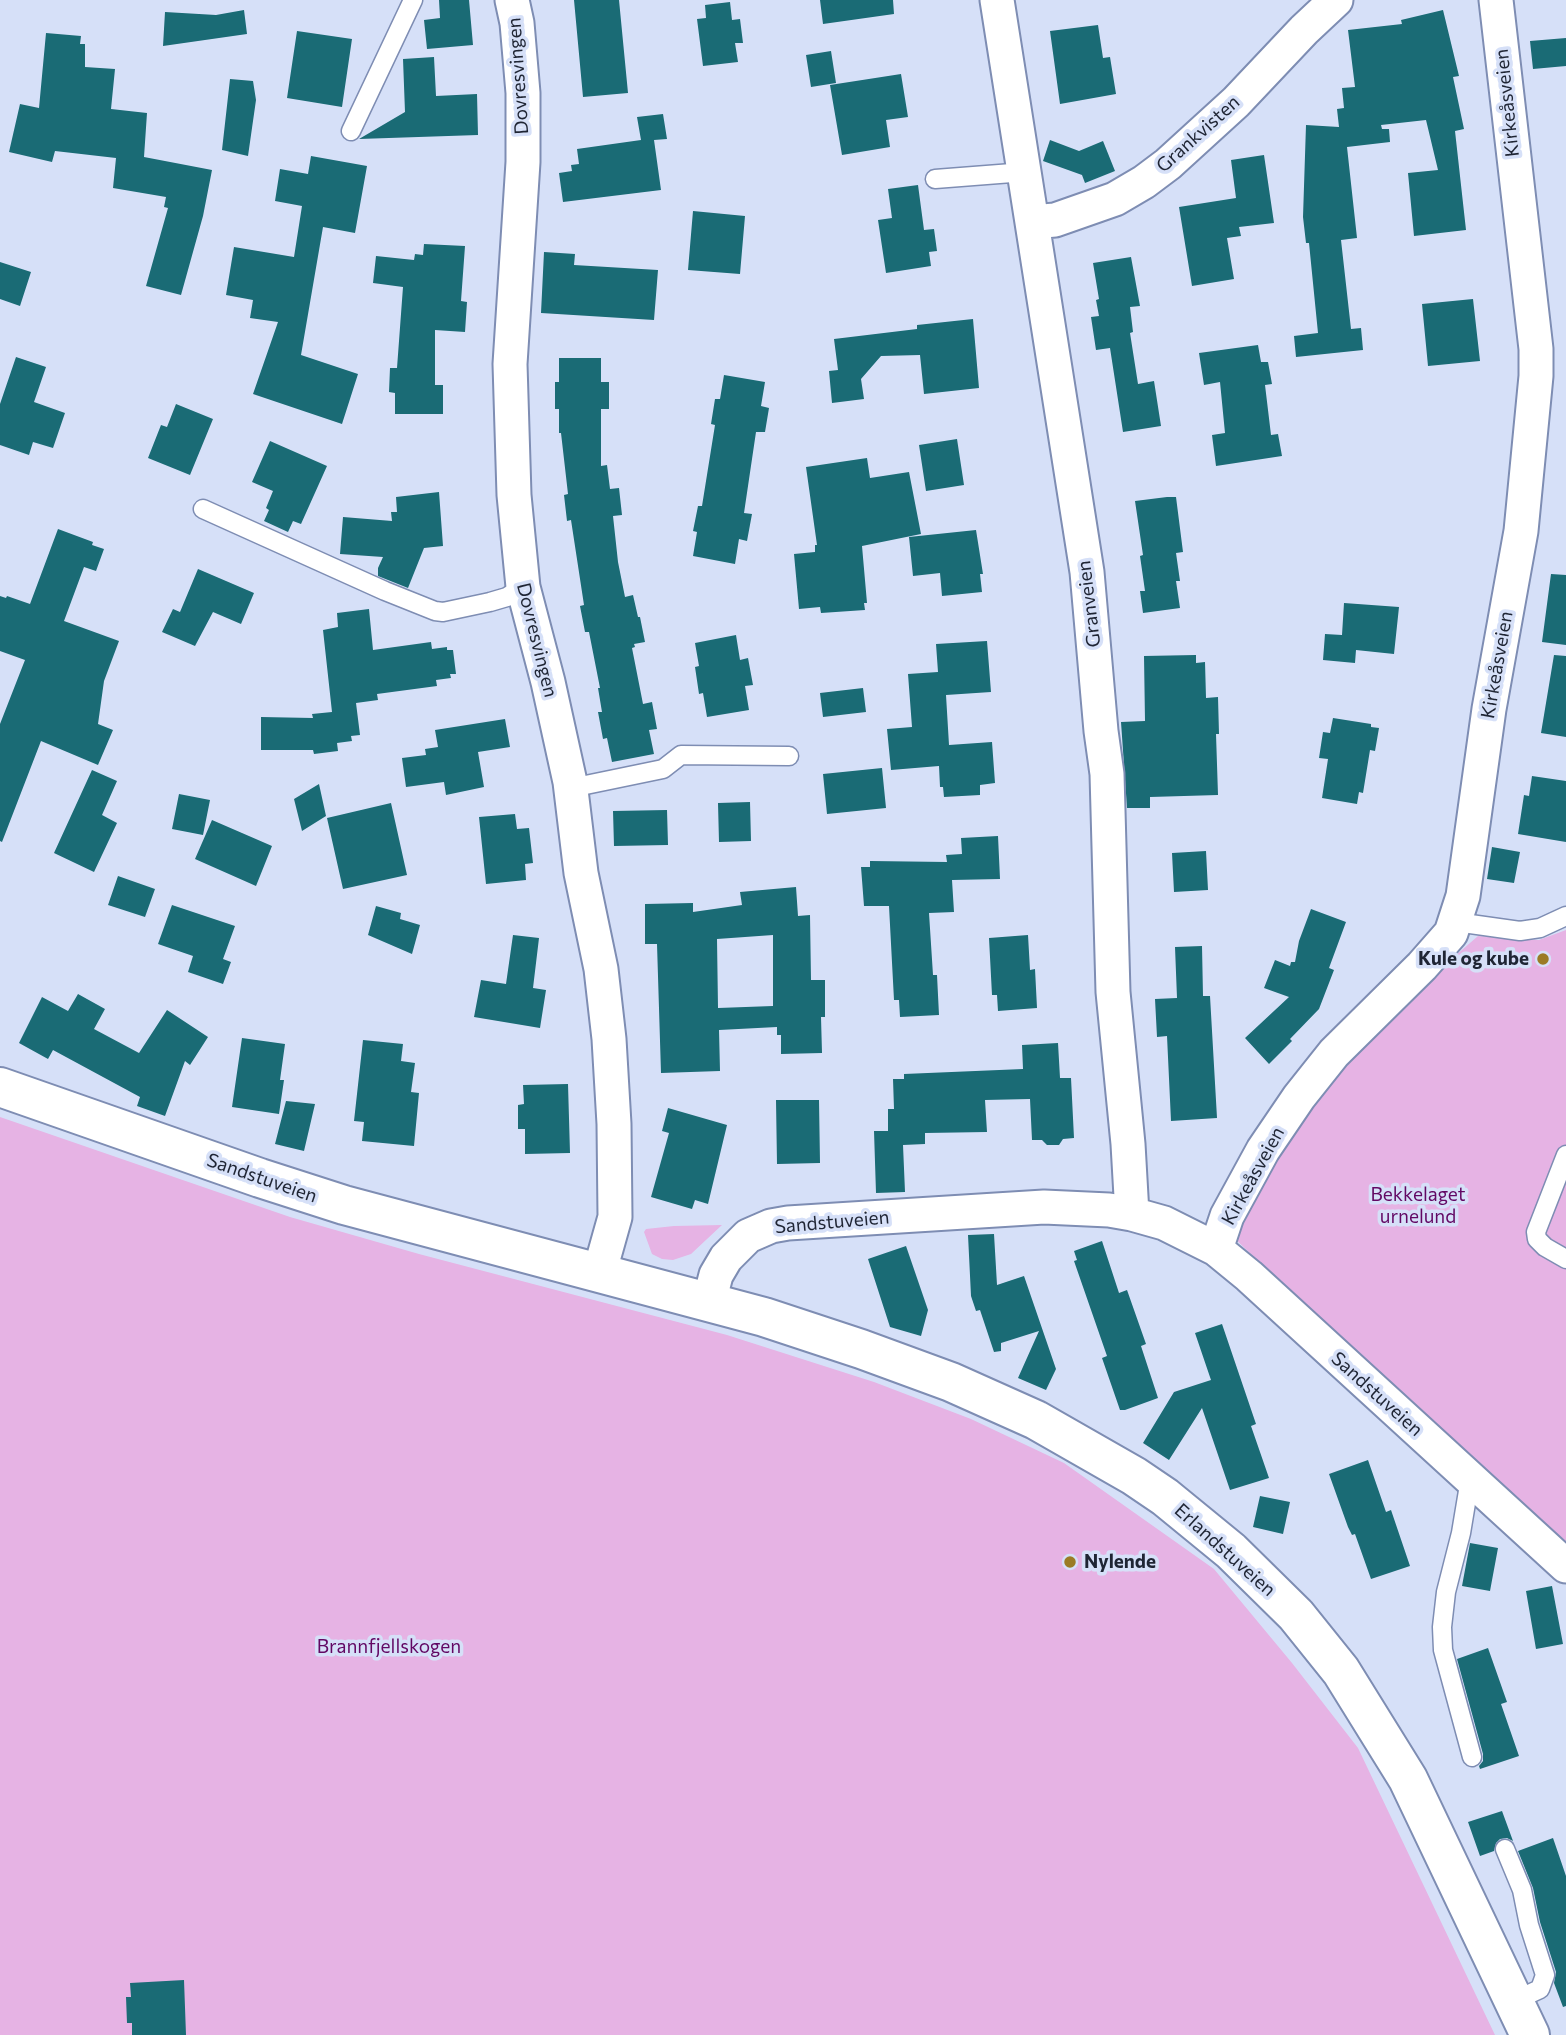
<!DOCTYPE html>
<meta charset="utf-8">
<style>
body{margin:0}
canvas{display:block;background:#d6e0f8}
</style>
<canvas width="1566" height="2035"></canvas>
<script>
const ctx = document.querySelector('canvas').getContext('2d');
ctx.lineJoin = 'round';
function paint(path, color) { ctx.fillStyle = color; ctx.fill(path, 'evenodd'); }
const shape = rows => new Path2D(rows.map(r => 'M' + r).join(''));
function stroke(path, color, width, dash) { ctx.strokeStyle = color; ctx.lineWidth = width; ctx.lineCap = dash ? 'butt' : 'round'; ctx.setLineDash(dash || []); ctx.stroke(path); }
function label(font, color, halo, rows, align = 'center') {
  ctx.font = font + ' Commissioner,sans-serif'; ctx.lineWidth = 7; ctx.setLineDash([]); ctx.textBaseline = 'middle'; ctx.strokeStyle = halo; ctx.fillStyle = color; for (const [text, x, y, turn = 0] of rows) {
    ctx.save(); ctx.translate(x, y); ctx.rotate((+turn || 0) * Math.PI / 180); ctx.textAlign = isNaN(turn) ? turn : align; if (halo) ctx.strokeText(text, 0, 0); ctx.fillText(text, 0, 0); ctx.restore();
  }
}
paint(shape([
 [1566,930,1566,1543,1306,1307,1229,1233,1330,1065,1478,936,1539,940],
 [0,1117,290,1217,419,1254,727,1335,874,1382,971,1419,1064,1463,1214,1569,1292,1663,1358,1748,1495,2035,0,2035],
 [722,1225,691,1254,673,1260,662,1259,652,1254,644,1232,646,1229,674,1226]
]), '#e6b3e4');
paint(shape([
 [439,0,469,0,473,45,427,49,424,20,440,18],
 [574,0,619,0,628,93,583,97],
 [820,0,893,0,894,14,823,24],
 [730,2,732,20,740,19,743,43,735,43,738,62,703,66,697,19,706,18,705,5],
 [244,10,247,34,163,46,165,12,216,15],
 [1443,10,1459,76,1453,77,1464,129,1455,131,1466,230,1414,236,1408,173,1438,170,1426,120,1381,125,1382,129,1389,129,1390,142,1347,147,1357,238,1341,240,1351,329,1361,328,1363,350,1296,357,1294,336,1318,333,1309,243,1306,243,1303,217,1306,125,1339,127,1337,109,1344,108,1342,88,1355,87,1348,30,1402,24,1401,20],
 [1098,25,1103,58,1110,57,1116,94,1060,104,1050,31],
 [297,31,352,39,342,107,287,98],
 [46,33,81,36,80,44,85,44,85,67,115,69,111,109,147,113,144,157,212,170,203,216,181,295,146,286,168,208,164,207,166,197,113,188,116,158,55,151,52,162,9,152,20,104,39,108],
 [1566,38,1566,66,1533,69,1530,41],
 [831,51,836,83,811,87,806,55],
 [434,57,436,96,477,94,478,135,359,139,405,112,403,59],
 [901,74,908,117,886,120,890,147,842,155,830,85],
 [230,79,253,81,256,100,248,156,222,150],
 [663,114,667,139,654,140,661,190,563,202,559,173,572,171,571,165,579,164,577,149,641,140,637,117],
 [1050,140,1079,151,1103,141,1115,171,1085,183,1082,175,1043,161],
 [1264,155,1274,223,1239,227,1241,236,1227,238,1234,279,1192,286,1179,207,1236,198,1231,160],
 [311,156,367,166,355,233,323,227,301,355,358,374,342,424,253,394,278,322,250,318,253,300,226,295,234,247,294,257,302,206,275,201,280,169,308,174],
 [918,185,924,230,934,229,937,251,929,252,931,266,886,273,878,220,892,218,888,189],
 [693,211,745,216,740,274,688,270],
 [424,244,465,246,461,301,467,302,465,332,435,330,435,385,443,385,443,414,395,414,395,393,389,392,390,368,397,368,403,287,373,283,376,256,414,260,415,254,423,255],
 [544,252,575,254,574,265,658,270,654,320,541,313],
 [1131,257,1140,306,1130,307,1133,332,1130,333,1138,384,1154,381,1161,426,1123,432,1110,348,1096,350,1091,317,1099,316,1096,300,1099,299,1093,263],
 [0,262,31,272,20,306,0,299],
 [1473,299,1480,361,1428,366,1422,304],
 [973,319,979,388,924,394,920,355,881,356,861,379,864,399,832,403,829,371,838,370,834,339,917,329,917,325],
 [1258,345,1261,362,1268,362,1272,384,1265,385,1271,435,1278,434,1282,456,1216,466,1212,435,1225,433,1220,382,1204,385,1199,353],
 [16,357,46,367,34,402,65,413,53,448,33,442,29,455,0,445,0,404],
 [559,358,601,358,601,382,609,382,609,409,601,409,601,466,607,465,610,489,619,488,622,515,613,516,618,562,625,597,633,595,638,617,640,617,645,642,634,644,635,647,632,648,643,704,652,702,657,729,649,730,654,754,612,762,607,738,603,739,598,712,602,712,598,688,600,688,589,632,585,632,580,606,584,605,571,520,567,521,564,495,568,494,561,433,559,433,559,409,555,409,555,382,559,382],
 [724,375,765,382,761,406,769,408,765,432,756,432,744,513,752,514,747,541,739,539,735,564,693,556,697,532,693,531,698,506,702,506,715,425,711,424,715,399,720,399],
 [176,404,213,419,190,475,148,458,161,425,167,427],
 [957,439,964,485,926,491,919,445],
 [270,441,327,466,301,524,293,521,288,532,264,521,269,510,266,508,273,491,252,482],
 [867,458,870,478,909,472,921,534,862,546,867,603,864,603,865,610,821,613,820,607,799,609,794,554,815,552,815,545,817,545,806,467],
 [439,492,443,546,424,548,408,588,378,576,378,568,383,557,340,554,343,517,392,521,391,512,397,512,396,497],
 [1167,497,1176,497,1183,552,1176,553,1180,581,1176,581,1180,608,1143,613,1140,591,1145,591,1140,556,1143,555,1135,501],
 [58,529,93,542,92,545,104,549,96,571,84,567,64,621,119,641,104,681,98,724,113,730,98,765,41,741,2,842,0,841,0,724,25,660,0,651,0,596,6,598,7,596,30,604],
 [976,530,983,574,980,574,982,592,942,596,940,573,913,576,909,537],
 [198,569,254,593,241,624,213,612,195,646,162,632,173,609,180,612],
 [1551,574,1566,575,1566,645,1542,642],
 [1344,603,1399,607,1394,654,1356,650,1355,663,1323,660,1325,634,1342,635],
 [369,609,373,650,431,642,432,649,447,647,447,650,453,650,456,674,450,674,451,678,436,680,437,686,377,694,378,700,356,703,360,735,351,736,352,741,337,743,338,751,314,754,313,750,261,750,261,717,313,718,312,714,332,712,323,630,338,627,337,613],
 [736,635,740,660,748,658,753,685,745,686,749,710,707,717,703,693,699,694,695,667,699,666,695,643],
 [987,641,991,692,946,695,949,745,992,742,995,783,980,785,980,795,944,797,943,787,940,787,939,766,891,770,887,729,912,727,908,674,938,672,936,644],
 [1196,655,1196,663,1205,662,1206,698,1218,697,1219,734,1216,734,1218,795,1150,797,1150,808,1127,808,1121,722,1145,721,1144,656],
 [1554,655,1566,656,1566,737,1541,733],
 [863,688,866,712,823,717,820,693],
 [1333,718,1371,724,1371,727,1379,728,1375,751,1370,750,1363,793,1359,792,1357,804,1322,798,1328,759,1319,758,1323,732,1330,733],
 [505,719,510,747,478,752,484,787,446,795,444,782,406,787,402,758,426,755,425,749,438,747,435,730],
 [882,768,886,808,827,814,823,774],
 [92,770,117,781,102,815,117,823,94,872,54,853],
 [1532,776,1566,781,1566,842,1518,834,1524,795,1529,796],
 [319,784,326,816,302,831,294,799],
 [179,794,210,800,203,835,172,829],
 [750,802,751,841,719,842,718,803],
 [391,803,407,875,343,889,327,818],
 [667,810,668,845,614,846,613,811],
 [515,814,517,829,529,828,533,863,525,864,526,880,486,884,479,817],
 [212,820,272,846,256,886,195,859],
 [998,836,1000,879,952,880,954,912,929,913,933,975,937,975,939,1015,900,1017,899,1000,894,1000,889,906,864,906,861,867,870,867,870,861,947,862,946,855,962,854,961,838],
 [1492,847,1520,852,1514,883,1487,879],
 [1206,851,1208,890,1174,892,1172,853],
 [118,876,155,889,145,917,108,905],
 [796,887,798,916,810,915,811,980,825,980,825,1017,821,1017,822,1053,781,1054,781,1035,777,1035,777,1027,719,1030,720,1071,661,1073,657,944,645,944,645,904,693,903,693,912,742,905,740,892],
 [773,935,773,1006,718,1008,717,939],
 [172,905,235,926,223,959,231,962,223,984,188,972,193,956,158,944],
 [376,906,401,913,400,919,420,925,412,954,368,935],
 [1311,909,1346,922,1329,968,1334,970,1319,1009,1290,1039,1292,1041,1269,1064,1245,1038,1289,997,1264,988,1275,960,1290,966,1291,962,1295,962,1299,941],
 [513,935,539,938,533,988,546,990,540,1028,474,1017,481,980,506,984],
 [1028,935,1030,970,1035,969,1037,1008,998,1011,997,995,992,995,989,938],
 [1202,946,1203,996,1210,996,1217,1118,1171,1121,1167,1036,1157,1037,1155,999,1177,998,1175,947],
 [78,994,105,1009,94,1029,139,1053,167,1010,208,1037,190,1065,185,1061,165,1116,137,1106,140,1097,53,1050,48,1059,19,1043,42,997,68,1011],
 [242,1038,285,1044,280,1080,284,1080,279,1114,232,1107],
 [363,1040,403,1044,401,1061,415,1063,411,1092,419,1093,414,1146,362,1141,364,1122,354,1121],
 [1058,1043,1060,1078,1071,1078,1074,1138,1063,1139,1059,1145,1047,1145,1042,1140,1032,1140,1030,1099,985,1100,987,1132,925,1133,925,1144,903,1145,905,1192,876,1193,874,1131,888,1131,888,1109,894,1109,893,1079,904,1079,904,1074,1023,1069,1022,1045],
 [568,1084,570,1153,525,1154,525,1129,518,1129,518,1105,524,1104,523,1085],
 [776,1100,819,1100,820,1163,777,1164],
 [286,1101,315,1104,304,1151,275,1144],
 [668,1108,727,1125,708,1204,695,1200,692,1209,651,1197,669,1133,662,1131],
 [994,1234,997,1285,1024,1276,1056,1369,1046,1390,1018,1378,1039,1331,1001,1343,1001,1351,994,1352,980,1310,976,1311,971,1296,968,1235],
 [1102,1241,1119,1293,1127,1290,1146,1344,1141,1346,1158,1398,1125,1410,1120,1410,1102,1358,1107,1356,1074,1261,1077,1260,1074,1251],
 [906,1246,928,1310,921,1336,890,1327,868,1259],
 [1222,1324,1256,1424,1251,1426,1269,1478,1230,1490,1202,1408,1169,1460,1143,1443,1174,1392,1211,1380,1195,1333],
 [1368,1460,1386,1512,1391,1510,1410,1566,1371,1579,1355,1534,1352,1535,1348,1527,1329,1474],
 [1260,1496,1290,1502,1283,1534,1253,1527],
 [1470,1543,1498,1548,1490,1591,1462,1586],
 [1552,1586,1563,1644,1536,1649,1526,1591],
 [1488,1648,1507,1702,1501,1704,1519,1756,1480,1769,1479,1766,1483,1761,1483,1754,1457,1659],
 [1502,1811,1513,1841,1507,1838,1500,1839,1496,1843,1494,1851,1480,1856,1468,1822],
 [1553,1838,1566,1876,1566,2006,1563,2007,1554,1983,1556,1972,1540,1922,1533,1888,1518,1851],
 [184,1980,186,2035,132,2035,132,2023,127,2023,126,1997,131,1997,130,1983]
]), '#1a6b75');
const service = shape([
 [351,131,413,0],
 [935,179,1025,172],
 [203,509,385,591,435,611,443,612,490,602,507,597,523,587],
 [571,788,663,769,681,755,789,756],
 [1456,922,1520,931,1540,928,1566,916],
 [1566,1155,1536,1232,1537,1239,1545,1247,1566,1259],
 [1470,1479,1461,1533,1446,1592,1442,1627,1443,1650,1472,1757],
 [1505,1849,1522,1890,1529,1925,1545,1975,1540,1989,1514,2001]
]);
const minor = shape([
 [512,0,517,23,523,93,523,162,510,364,514,495,523,587,548,682,570,782,581,873,601,969,609,1039,614,1124,615,1217,599,1274],
 [997,0,1087,572,1101,731,1107,774,1113,992,1128,1144,1132,1214],
 [1032,222,1055,220,1115,199,1144,182,1168,164,1236,102,1304,30,1336,0],
 [1216,1249,1227,1216,1263,1150,1299,1097,1334,1053,1422,966,1451,933,1463,896,1489,709,1521,531,1536,376,1536,349,1496,0],
 [709,1302,716,1275,726,1258,748,1236,771,1226,788,1223,1044,1207,1109,1210,1132,1214,1164,1223,1216,1249,1249,1276,1566,1566]
]);
const tertiary = shape([
 [0,1087,260,1178,344,1205,764,1317,861,1349,951,1382,1036,1420,1134,1476,1165,1497,1231,1551,1296,1615,1341,1671,1408,1779,1530,2035]
]);
stroke(service, '#7e8db3', 21);
stroke(minor, '#7e8db3', 37);
stroke(tertiary, '#7e8db3', 42);
stroke(service, '#fff', 18);
stroke(minor, '#fff', 33);
stroke(tertiary, '#fff', 38);
for (const [x, y, r, color] of [
 [1543,959,7,"#9b7b25"],
 [1070,1562,7,"#9b7b25"]
]) { const dot = new Path2D(); dot.arc(x, y, r, 0, 2 * Math.PI); ctx.fillStyle = color; ctx.fill(dot); stroke(dot, '#d6e0f8', 2.5); }
label('19px', '#1f2534', '#d6e0f8', [
 ["Dovresvingen",518,76,-94],
 ["Kirkeåsveien",1507,103,-96],
 ["Grankvisten",1198,134,-42],
 ["Granveien",1089,604,-97],
 ["Dovresvingen",537,640,76],
 ["Kirkeåsveien",1497,665,-80],
 ["Kirkeåsveien",1253,1176,-61],
 ["Sandstuveien",262,1178,19],
 ["Sandstuveien",832,1222,-5],
 ["Sandstuveien",1377,1394,42],
 ["Erlandstuveien",1225,1550,42]
]);
label('bold 19px', '#1f2534', '#d6e0f8', [
 ["Kule og kube",1529,959],
 ["Nylende",1084,1562,"left"]
], 'right');
label('19px', '#620864', '#d6e0f8', [
 ["Bekkelaget",1418,1195],
 ["urnelund",1418,1217],
 ["Brannfjellskogen",389,1647]
]);
</script>
